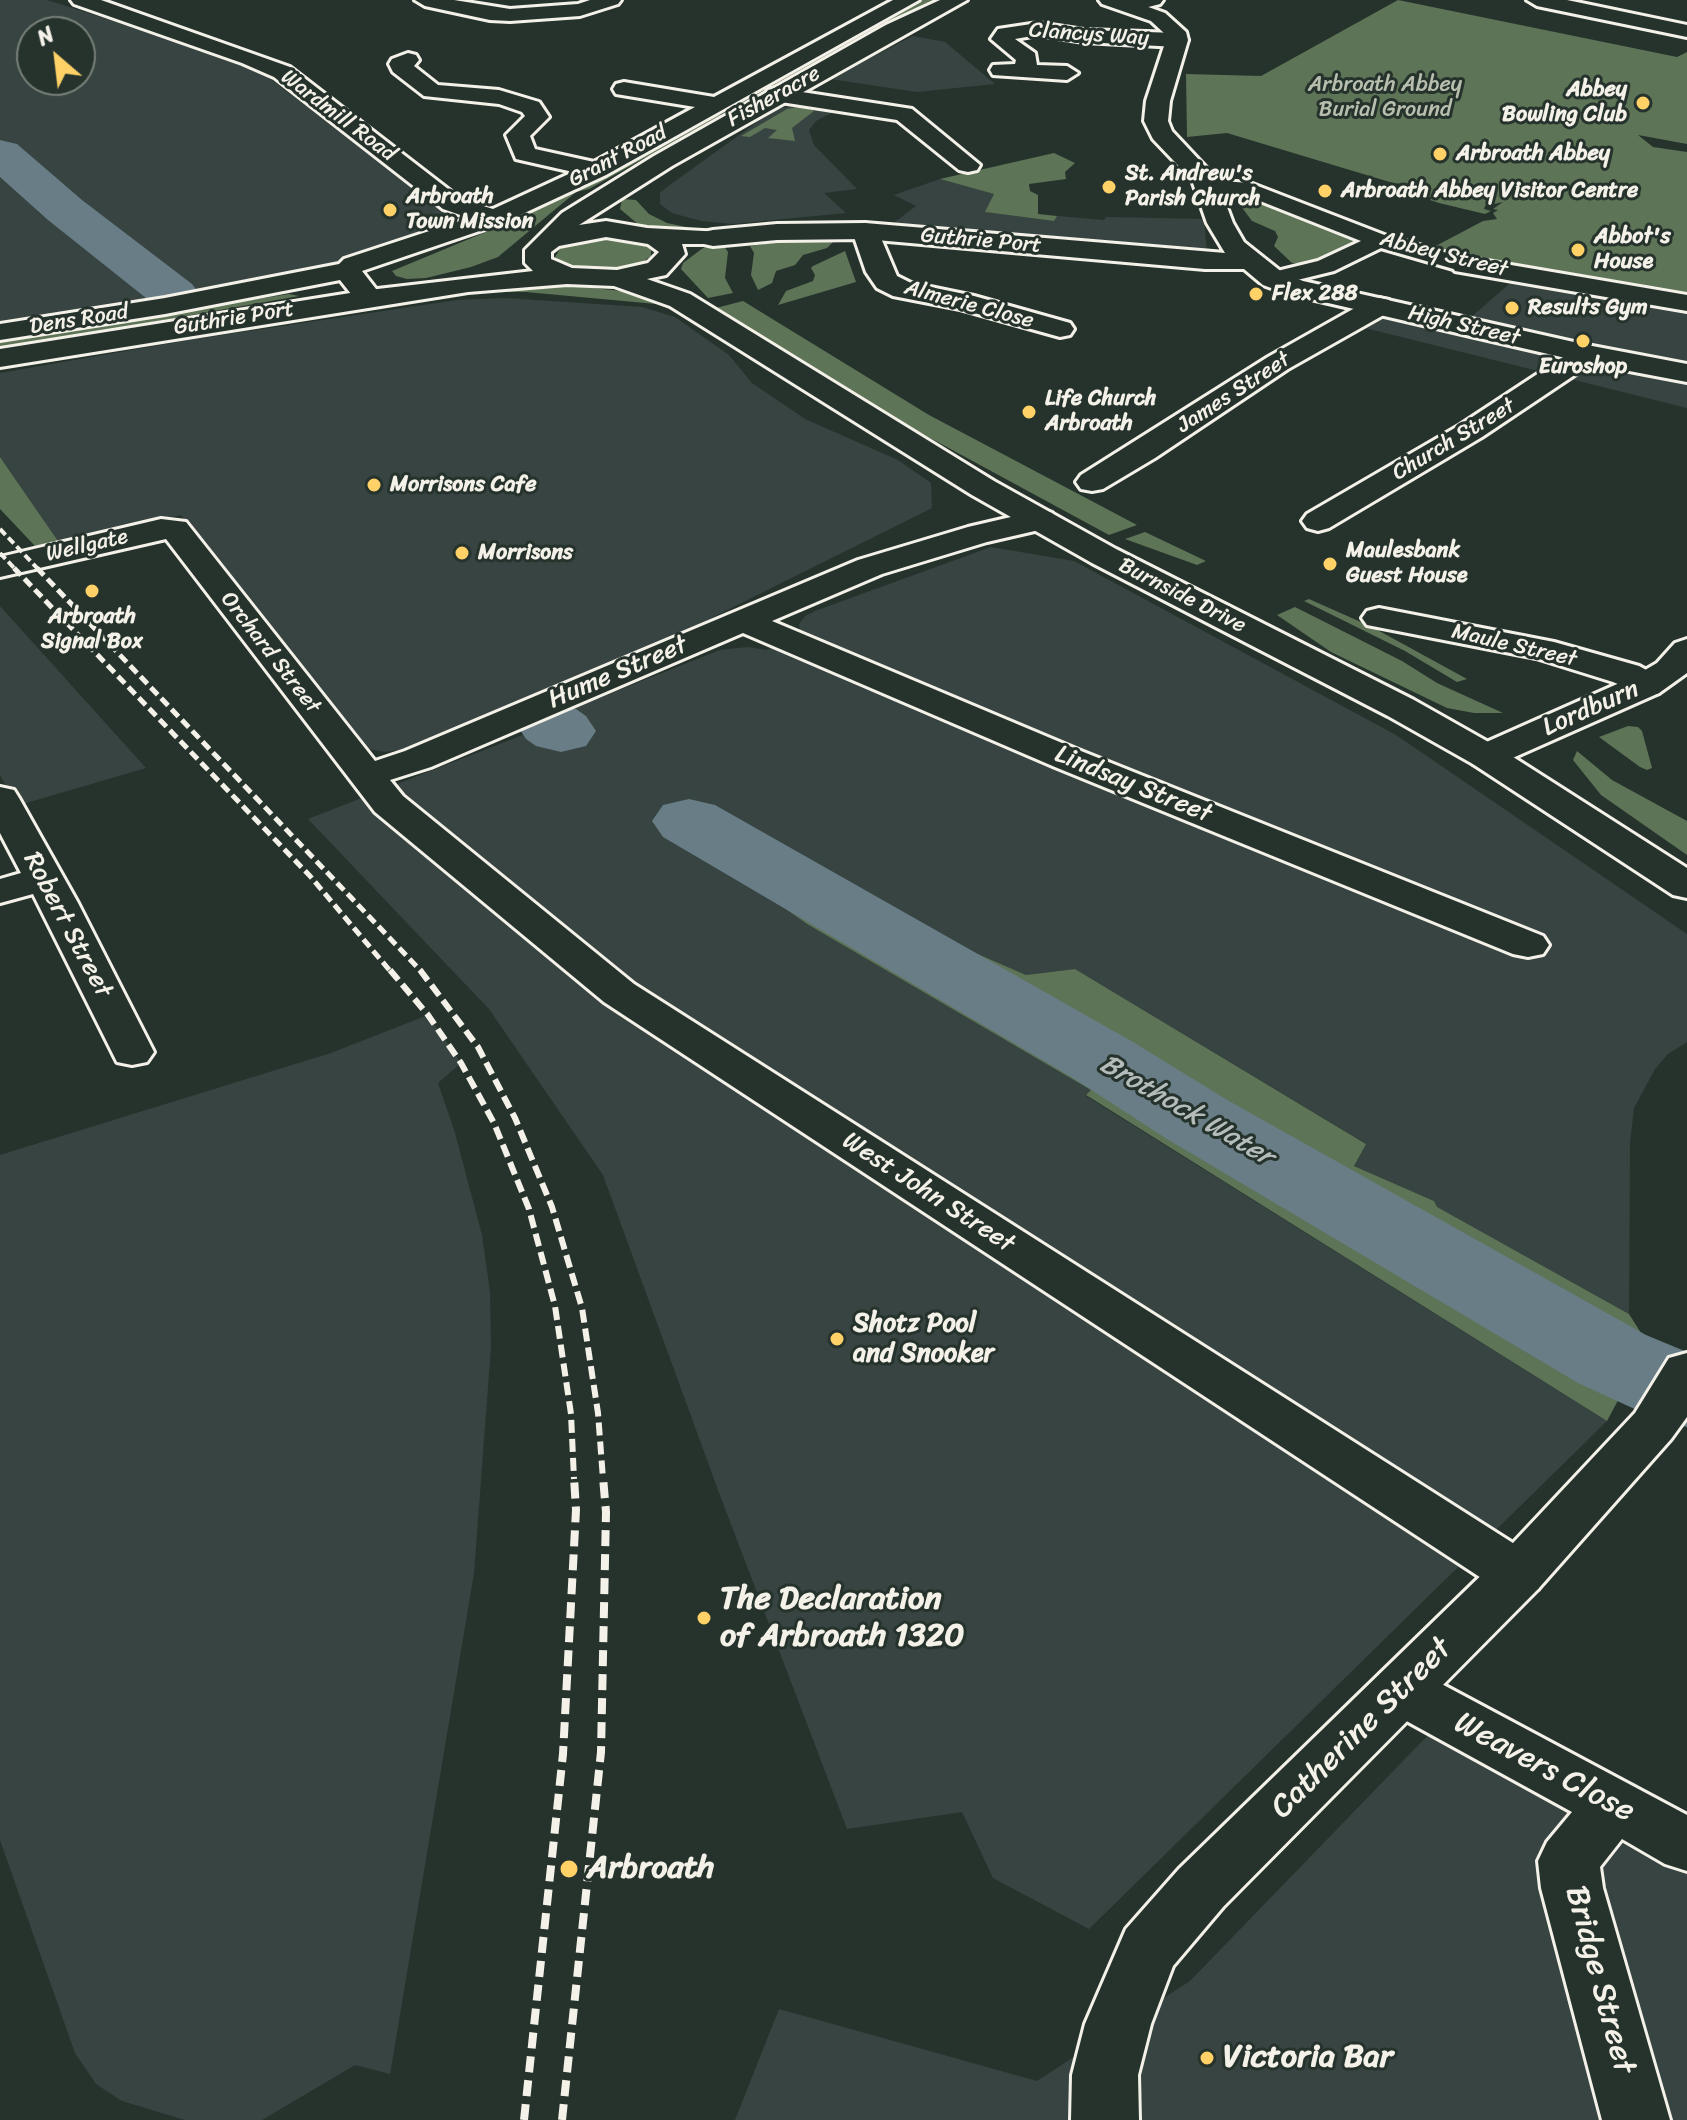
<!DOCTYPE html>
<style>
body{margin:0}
#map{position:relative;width:1687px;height:2120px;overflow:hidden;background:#26332d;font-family:Sriracha,sans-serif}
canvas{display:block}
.north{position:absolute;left:16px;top:16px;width:80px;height:80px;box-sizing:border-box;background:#26332d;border:2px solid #787f78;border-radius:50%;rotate:332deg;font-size:22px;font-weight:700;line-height:32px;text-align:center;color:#f4f1e8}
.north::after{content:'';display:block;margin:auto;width:28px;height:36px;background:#ffd166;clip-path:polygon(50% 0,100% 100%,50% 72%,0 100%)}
</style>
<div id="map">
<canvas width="1687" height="2120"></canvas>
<div class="north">N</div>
</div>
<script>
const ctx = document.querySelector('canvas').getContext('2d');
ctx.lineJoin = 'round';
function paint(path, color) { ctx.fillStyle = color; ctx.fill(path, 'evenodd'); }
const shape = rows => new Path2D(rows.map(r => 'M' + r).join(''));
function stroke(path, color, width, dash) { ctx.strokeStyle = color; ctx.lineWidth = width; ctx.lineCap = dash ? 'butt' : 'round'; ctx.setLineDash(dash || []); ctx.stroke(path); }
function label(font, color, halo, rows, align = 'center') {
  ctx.font = font + ' Sriracha,sans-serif'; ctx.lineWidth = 6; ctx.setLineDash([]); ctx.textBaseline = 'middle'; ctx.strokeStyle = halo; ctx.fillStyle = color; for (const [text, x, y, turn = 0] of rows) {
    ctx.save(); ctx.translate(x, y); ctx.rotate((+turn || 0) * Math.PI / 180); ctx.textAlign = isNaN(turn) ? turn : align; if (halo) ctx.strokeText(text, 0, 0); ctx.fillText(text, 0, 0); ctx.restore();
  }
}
paint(shape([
 [0,0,47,0,218,54,265,75,461,224,297,274,66,321,0,327],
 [32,32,80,32,80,80,32,80],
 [913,36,945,42,995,84,917,92,830,79],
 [798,104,837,110,816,121,809,130,814,145,857,189,824,193,846,213,733,224,701,221,672,213,660,204,660,193,667,187,774,110],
 [940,179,995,194,986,212,1054,221,1057,216,1104,220,1106,217,1204,219,1207,253,891,225,916,206,894,195],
 [1516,278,1687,311,1687,408,1361,327,1403,304,1470,318],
 [505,298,642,307,675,317,729,355,752,383,805,419,898,460,931,483,932,508,651,648,430,745,385,752,352,746,181,515,58,541,0,457,0,373,189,340,457,300],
 [991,547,1074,561,1396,735,1687,934,1687,1042,1668,1054,1655,1069,1634,1108,1630,1143,1629,1314,1436,1207,1434,1201,1354,1166,1365,1143,1075,969,1026,975,971,951,710,809,673,829,807,924,1092,1090,1086,1096,1607,1421,1089,1929,993,1878,962,1812,847,1829,718,1490,603,1175,489,1009,308,819,525,734,541,746,586,728,579,723,584,720,571,709,720,650,748,647,766,650,801,636,799,624,805,616,815,611],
 [0,606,146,768,16,806,0,775],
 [428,1015,461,1063,438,1083,455,1133,482,1235,490,1292,491,1347,474,1573,390,2074,355,2065,262,2120,185,2120,122,2101,96,2084,75,2053,0,1840,0,1155,331,1053],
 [1463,1699,1687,1850,1687,2120,735,2120,779,2009,1037,2081,1190,1981]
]), '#374442');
paint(shape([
 [919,0,938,0,906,14,738,105,730,104],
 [1398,0,1677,57,1687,52,1687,144,1638,135,1653,147,1687,152,1687,294,1578,274,1471,262,1476,259,1430,249,1483,221,1497,219,1493,213,1498,210,1493,209,1503,202,1485,206,1484,209,1491,211,1485,214,1439,203,1430,200,1433,197,1423,198,1404,193,1422,190,1421,186,1393,183,1227,133,1187,137,1186,74,1261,76],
 [803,106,814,111,792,128,795,141,768,138,777,130,765,128,750,137,741,136,787,109],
 [711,113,722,115,589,189,576,192,498,257,471,267,426,278,407,279,396,276,392,271,498,227],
 [1054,153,1075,163,1065,172,1066,179,1029,184,1030,191,1038,195,1038,214,1057,216,1054,221,985,212,994,194,940,179],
 [1240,193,1364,241,1311,264,1292,263,1274,246,1278,237,1275,231,1252,221,1240,205,1237,194],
 [622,199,636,200,649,214,667,223,705,231,664,230,638,224,620,209],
 [605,236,646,244,651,250,651,256,637,266,609,271,579,270,567,267,555,257,562,246,573,241],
 [791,240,833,242,827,248,803,255,795,265,776,271,772,283,758,290,751,275,754,253,750,246],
 [722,243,728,252,725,278,733,293,708,298,681,269,683,263,703,248],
 [845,251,856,282,778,305,786,291,813,281,815,275,811,268,813,266],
 [564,285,622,291,667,305,526,292,472,292],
 [289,294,299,296,0,349,0,340],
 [743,301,929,415,1137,525,1109,535,838,388,716,308],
 [0,457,58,541,35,546,0,509],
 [1145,532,1206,561,1197,565,1125,539],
 [1309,599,1372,627,1467,679,1457,682,1405,651,1304,601],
 [1295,607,1402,661,1437,683,1503,713,1474,713,1447,708,1331,652,1277,615],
 [1628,726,1638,727,1642,731,1652,768,1647,770,1640,767,1599,737],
 [1577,751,1612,780,1687,821,1687,855,1601,795,1573,760],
 [710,809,971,951,1026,975,1075,969,1366,1144,1354,1166,1434,1201,1437,1207,1629,1314,1648,1344,1607,1421,1086,1095,1091,1090,807,924,672,829]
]), '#5e7457');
paint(shape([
 [0,140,17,144,82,200,192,284,200,295,192,306,174,311,156,306,48,220,0,177,0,140],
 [551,703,576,709,586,716,596,731,586,746,561,752,536,746,526,739,516,724,526,709,551,703],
 [689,799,715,805,1133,1042,1229,1101,1646,1335,1687,1352,1687,1427,1652,1417,1578,1383,1167,1139,1073,1078,663,837,652,821,663,805,689,799]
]), '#687d86');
const pedestrian = shape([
 [1207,180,1250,183,1387,236,1472,260,1475,265,1464,272,1381,248,1334,271,1273,286,1265,284,1262,279,1265,274,1318,261,1361,241,1240,193,1200,190,1197,186,1200,182,1207,180]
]);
const minor = shape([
 [71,0,101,0,290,67,461,199,493,209,573,172,516,159,506,135,525,116,522,112,499,104,424,96,393,72,389,64,392,59,408,53,416,55,419,60,414,66,438,85,499,90,539,102,549,117,530,136,535,149,594,162,695,107,616,94,613,89,616,84,624,82,714,97,893,0,919,0,606,175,503,223,362,271,383,298,379,304,369,306,359,304,340,280,165,314,0,340,0,324,165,298,339,264,344,259,469,218,443,209,274,77,242,63,74,4,71,0],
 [415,0,454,0,510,9,578,4,590,0,621,0,618,4,580,16,510,21,490,20,425,6,415,0],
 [1128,0,1163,0,1160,4,1129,12,1119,6,1128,0],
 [1527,0,1567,0,1687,25,1687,37,1537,6,1527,0],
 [1038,23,1084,30,1177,33,1188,40,1177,47,1084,42,1038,35,1015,39,1035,53,1037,65,1067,66,1078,73,1067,80,993,75,990,70,993,65,1015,64,1016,60,991,39,998,29,1038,23],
 [776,88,912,109,980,165,977,170,968,172,959,170,897,120,768,100,765,95,768,90,776,88],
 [865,223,874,226,878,231,897,276,911,283,974,296,1070,323,1074,329,1070,335,1060,337,960,309,893,296,877,288,866,272,852,231,856,226,865,223],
 [1464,257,1687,295,1687,311,1455,271,1451,265,1455,259,1464,257],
 [1379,298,1389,300,1393,306,1389,312,1288,369,1155,458,1103,489,1092,491,1081,489,1076,482,1081,475,1268,357,1369,300,1379,298],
 [1587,345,1597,348,1601,354,1597,360,1482,437,1329,528,1318,531,1307,528,1302,521,1307,514,1460,425,1577,348,1587,345],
 [1041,510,1052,513,1057,520,1052,527,987,542,882,574,772,621,1081,751,1543,936,1549,945,1543,954,1528,957,1513,954,1055,767,743,633,431,767,390,780,403,796,634,984,1538,1559,1546,1574,1538,1589,1518,1595,1498,1589,604,1002,375,812,166,539,0,577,0,557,161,519,186,522,375,761,405,751,858,560,968,527,1041,510],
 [1379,608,1554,642,1639,666,1659,677,1664,685,1659,693,1646,696,1613,682,1536,658,1367,625,1362,618,1367,611,1379,608],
 [0,787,14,790,19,798,78,903,154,1052,147,1062,132,1065,117,1062,33,894,0,903,0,879,21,873,0,833,0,787],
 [1401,1667,1421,1673,1687,1815,1687,1871,1665,1864,1622,1839,1600,1867,1603,1888,1670,2120,1602,2120,1541,1888,1538,1861,1547,1842,1572,1812,1381,1707,1372,1690,1381,1673,1401,1667]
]);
const tertiary = shape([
 [1099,0,1129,0,1165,13,1186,32,1188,40,1170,101,1168,121,1172,131,1216,178,1233,223,1244,242,1283,273,1303,281,1587,345,1687,364,1687,382,1587,363,1285,293,1263,285,1244,269,1205,269,865,239,777,240,713,246,704,244,700,238,704,232,713,230,777,224,865,223,1225,253,1207,223,1192,180,1153,139,1144,121,1146,101,1166,40,1165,34,1151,21,1102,4,1099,0],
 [1687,639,1687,673,1659,693,1499,764,1486,767,1473,764,1467,756,1473,748,1633,677,1657,663,1675,643,1687,639],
 [1687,1353,1687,1417,1671,1439,1538,1589,1223,1907,1173,1966,1151,2024,1138,2075,1139,2120,1071,2120,1072,2075,1085,2024,1126,1929,1179,1869,1498,1559,1635,1413,1669,1358,1687,1353]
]);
const primary = shape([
 [940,0,967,0,672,166,579,225,606,221,647,228,722,232,726,238,722,244,682,244,685,254,666,275,647,279,690,294,994,481,1116,549,1414,700,1499,748,1687,868,1687,898,1673,895,1473,764,1388,716,1092,563,972,495,670,306,614,286,567,284,468,292,0,367,0,349,369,290,533,271,525,263,525,250,562,213,654,156,886,25,940,0],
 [606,237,648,244,659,252,648,263,617,270,572,268,551,259,551,252,559,246,606,237]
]);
stroke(pedestrian, '#f4f1e8', 6);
stroke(minor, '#f4f1e8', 6);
stroke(tertiary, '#f4f1e8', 6);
stroke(primary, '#f4f1e8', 6);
paint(pedestrian, '#26332d');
paint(minor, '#26332d');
paint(tertiary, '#26332d');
paint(primary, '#26332d');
stroke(shape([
 [0,529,39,570],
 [0,553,16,570]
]), '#f4f1e8', 4, [8, 4]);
stroke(shape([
 [14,568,310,876,391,972],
 [37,568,422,972]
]), '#f4f1e8', 5, [10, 5]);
stroke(shape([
 [390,970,428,1015,461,1063,494,1123,529,1209,555,1306,571,1414,574,1479],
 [420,970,478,1047,515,1118,552,1207,582,1308,598,1413,603,1479]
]), '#f4f1e8', 6, [13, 6]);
stroke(shape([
 [524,2120,563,1754,576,1510,574,1477],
 [562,2120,601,1752,606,1512,603,1477]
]), '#f4f1e8', 8, [16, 8]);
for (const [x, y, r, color] of [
 [1643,103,8,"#ffd166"],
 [1440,154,8,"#ffd166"],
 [1109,187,8,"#ffd166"],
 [1325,191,8,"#ffd166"],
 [390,210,8,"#ffd166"],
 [1578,250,8,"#ffd166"],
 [1256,294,8,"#ffd166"],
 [1512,308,8,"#ffd166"],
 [1583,341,8,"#ffd166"],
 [1029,412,8,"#ffd166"],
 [374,485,8,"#ffd166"],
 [462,553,8,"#ffd166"],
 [1330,564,8,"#ffd166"],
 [92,591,8,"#ffd166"],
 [837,1339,8,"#ffd166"],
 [704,1618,8,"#ffd166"],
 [569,1869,10,"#ffd166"],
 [1207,2058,8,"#ffd166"]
]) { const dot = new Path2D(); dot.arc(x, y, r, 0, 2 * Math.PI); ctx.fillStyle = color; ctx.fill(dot); stroke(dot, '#26332d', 3); }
label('22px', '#f4f1e8', '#26332d', [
 ["Clancys Way",1089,35,4],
 ["Fisheracre",774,97,-29],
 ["Wardmill Road",338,116,37],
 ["Grant Road",618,157,-28],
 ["Guthrie Port",981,241,5],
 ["Abbey Street",1444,255,14],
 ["Almerie Close",969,305,15],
 ["Guthrie Port",234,319,-9],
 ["Dens Road",79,320,-9],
 ["High Street",1464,326,13],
 ["James Street",1234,393,-33],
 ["Church Street",1454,440,-31],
 ["Wellgate",87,546,-13],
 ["Burnside Drive",1182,596,27],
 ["Maule Street",1514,646,13],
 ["Orchard Street",270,653,52]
]);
label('22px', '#b8bfae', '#26332d', [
 ["Arbroath Abbey",1385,85],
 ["Burial Ground",1385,110]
]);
label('bold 22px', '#f4f1e8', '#26332d', [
 ["Abbey",1627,90,"right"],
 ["Bowling Club",1627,115,"right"],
 ["Arbroath Abbey",1456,154],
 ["St. Andrew's",1125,174],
 ["Parish Church",1125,199],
 ["Arbroath Abbey Visitor Centre",1341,191],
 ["Arbroath",406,197],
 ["Town Mission",406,222],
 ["Abbot's",1594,237],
 ["House",1594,262],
 ["Flex 288",1272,294],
 ["Results Gym",1528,308],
 ["Euroshop",1583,367,"center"],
 ["Life Church",1045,399],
 ["Arbroath",1045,424],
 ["Morrisons Cafe",390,485],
 ["Maulesbank",1346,551],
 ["Guest House",1346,576],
 ["Morrisons",478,553],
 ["Arbroath",92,617,"center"],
 ["Signal Box",92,642,"center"]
], 'left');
label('26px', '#f4f1e8', '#26332d', [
 ["Hume Street",618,673,-23],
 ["Lordburn",1591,709,-24],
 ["Lindsay Street",1133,785,22],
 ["Robert Street",67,925,62],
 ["West John Street",928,1193,33]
]);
label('bold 26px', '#f4f1e8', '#26332d', [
 ["Shotz Pool",853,1324],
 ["and Snooker",853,1354]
], 'left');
label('italic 28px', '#b5bdbc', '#26332d', [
 ["Brothock Water",1186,1111,30]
]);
label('bold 32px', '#f4f1e8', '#26332d', [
 ["The Declaration",720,1600],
 ["of Arbroath 1320",720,1637],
 ["Arbroath",587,1869],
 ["Victoria Bar",1223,2058]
], 'left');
label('32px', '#f4f1e8', '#26332d', [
 ["Catherine Street",1362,1729,-45],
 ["Weavers Close",1544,1768,28],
 ["Bridge Street",1599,1980,75]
]);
</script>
